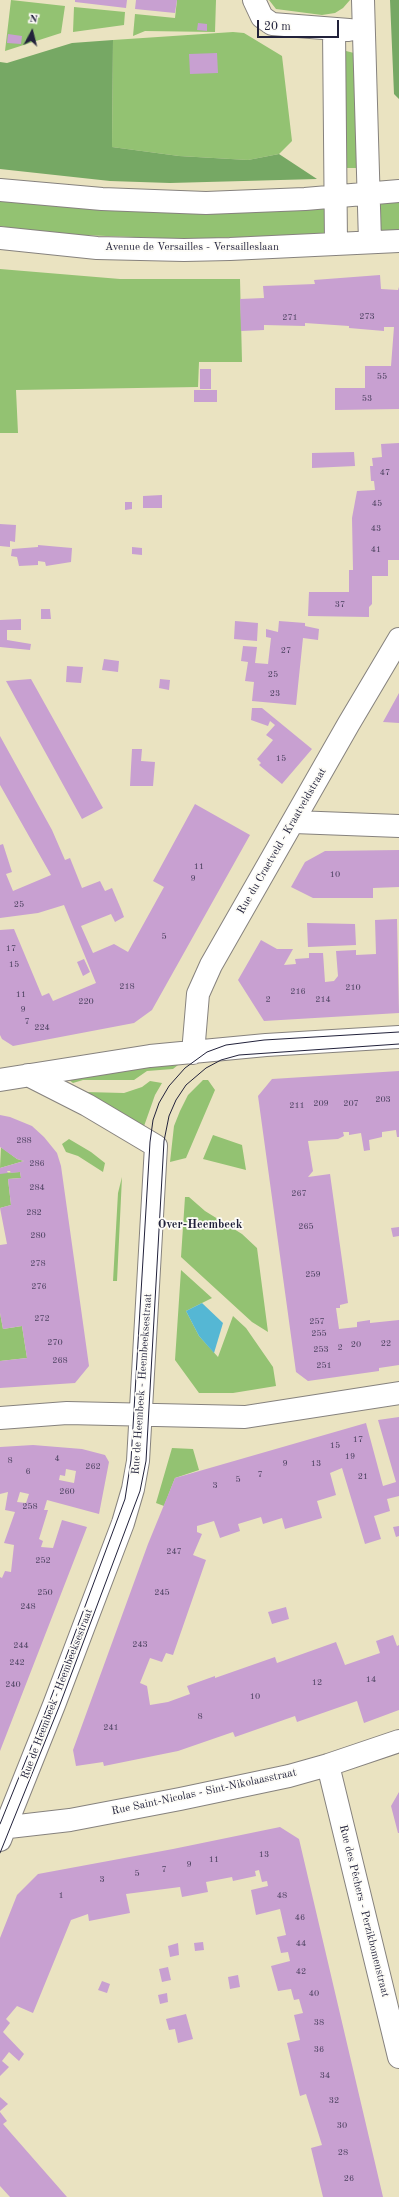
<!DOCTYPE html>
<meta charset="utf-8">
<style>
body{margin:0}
#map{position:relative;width:399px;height:2197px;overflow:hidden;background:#eae3c1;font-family:"Old Standard TT",serif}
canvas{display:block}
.north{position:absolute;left:12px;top:12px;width:40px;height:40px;-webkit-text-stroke:3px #fdfcf7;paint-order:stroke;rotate:7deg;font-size:11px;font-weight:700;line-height:16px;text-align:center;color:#22223b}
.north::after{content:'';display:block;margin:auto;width:14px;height:18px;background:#22223b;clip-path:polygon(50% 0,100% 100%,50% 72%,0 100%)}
.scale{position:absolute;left:257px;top:20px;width:82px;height:18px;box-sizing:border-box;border:2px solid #22223b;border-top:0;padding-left:5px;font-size:12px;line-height:14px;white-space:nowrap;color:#22223b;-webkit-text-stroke:3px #fdfcf7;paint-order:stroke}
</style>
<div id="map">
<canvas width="399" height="2197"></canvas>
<div class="north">N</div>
<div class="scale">20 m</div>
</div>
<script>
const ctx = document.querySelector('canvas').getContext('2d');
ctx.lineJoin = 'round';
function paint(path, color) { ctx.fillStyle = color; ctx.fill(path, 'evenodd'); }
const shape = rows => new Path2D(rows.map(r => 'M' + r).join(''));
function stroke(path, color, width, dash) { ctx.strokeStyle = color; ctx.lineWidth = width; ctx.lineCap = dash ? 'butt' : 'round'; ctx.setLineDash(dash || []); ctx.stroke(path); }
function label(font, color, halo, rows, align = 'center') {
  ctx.font = font + ' "Old Standard TT",serif'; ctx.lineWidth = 3.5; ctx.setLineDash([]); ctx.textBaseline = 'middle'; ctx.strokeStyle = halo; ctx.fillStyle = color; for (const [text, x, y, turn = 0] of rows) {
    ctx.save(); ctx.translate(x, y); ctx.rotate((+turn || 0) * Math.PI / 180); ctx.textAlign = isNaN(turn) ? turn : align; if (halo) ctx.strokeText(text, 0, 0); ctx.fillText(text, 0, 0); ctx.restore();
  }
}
paint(shape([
 [11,0,65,6,61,33,5,51],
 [177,0,216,0,215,32,145,31,133,36,135,14,175,18],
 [269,0,350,0,343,8,335,13,322,15,276,9],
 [74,7,125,12,124,25,73,32],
 [233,32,244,33,282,56,292,141,279,154,248,160,179,156,112,147,113,40],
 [346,51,354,53,358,168,345,168,344,52],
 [0,198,326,208,325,234,187,239,80,235,24,230,0,226],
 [399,199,399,231,380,232,377,203],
 [0,269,120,279,240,279,242,362,199,362,198,387,16,390,18,433,0,433],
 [178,1065,173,1069,147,1071,134,1080,83,1080,73,1083,69,1080,146,1067],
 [203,1080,208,1080,215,1090,186,1158,170,1162,174,1126,180,1111,188,1095],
 [150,1081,162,1083,155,1095,143,1129,85,1092,124,1093,142,1087],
 [213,1135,242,1145,246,1170,203,1159],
 [69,1139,91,1152,105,1163,103,1172,78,1156,66,1152,62,1144],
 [1,1147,17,1159,24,1161,0,1168],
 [20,1172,21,1178,8,1179,11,1205,0,1208,0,1173],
 [122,1177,117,1281,113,1281,118,1193],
 [185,1197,189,1197,205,1211,242,1234,257,1248,268,1332,252,1322,181,1257],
 [181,1270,212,1298,186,1311,199,1336,218,1357,233,1316,246,1328,273,1367,276,1386,233,1393,199,1393,175,1360],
 [0,1313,3,1329,22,1326,27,1358,0,1361],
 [172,1448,193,1449,199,1470,175,1478,164,1506,156,1503]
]), '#93c272');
paint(shape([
 [390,0,399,0,399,99,394,94],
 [113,40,112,147,179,156,248,160,279,154,317,179,170,183,110,181,0,169,0,62,7,63,72,43]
]), '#76a864');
paint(shape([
 [202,1303,223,1323,214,1353,199,1336,186,1311]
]), '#55b7d4');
paint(shape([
 [75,0,127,0,126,8,75,2],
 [136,0,177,0,175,13,135,9],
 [198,23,207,24,207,31,197,30],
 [8,34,22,36,21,44,7,43],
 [217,53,218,73,190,74,189,54],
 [380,275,381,289,398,290,399,287,399,409,335,410,335,388,365,388,365,366,391,366,394,327,384,327,384,331,349,328,349,326,305,323,305,326,264,325,264,330,241,331,240,299,264,298,263,286,315,284,314,280],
 [200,369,211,369,211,389,200,389],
 [194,390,217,390,217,402,194,402],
 [399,443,399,560,388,560,388,576,372,576,372,604,369,607,369,617,308,616,309,592,349,592,349,570,353,570,352,518,357,491,375,490,374,481,371,481,370,466,373,466,372,458,382,457,381,444],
 [354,452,355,466,312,468,312,453],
 [162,495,162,508,143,508,143,496],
 [125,502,132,502,132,509,125,510],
 [0,524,16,525,15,542,10,541,10,547,0,546],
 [38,545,72,548,71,562,46,566,45,562,38,561,38,565,19,566,17,557,11,556,12,549,38,547],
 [132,547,142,548,142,555,132,554],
 [41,609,50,609,51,619,41,619],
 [21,619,21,630,7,630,7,640,31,644,30,650,0,647,0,620],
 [235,621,258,623,257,641,234,639],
 [279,621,305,623,305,626,319,629,318,640,303,638,296,705,252,701,254,682,245,681,248,662,241,661,243,646,257,647,255,663,268,664,271,638,266,637,266,629,278,632],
 [104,659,119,661,118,672,102,670],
 [67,666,83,667,81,683,66,682],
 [31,679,103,808,82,819,6,681],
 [160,679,170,680,169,690,159,688],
 [399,693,399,723,383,722],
 [252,708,262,708,312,749,282,784,259,765,261,763,257,759,273,740,266,735,275,725,270,721,268,726,251,720],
 [0,736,52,830,65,860,70,858,82,888,100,881,105,891,112,888,121,909,124,917,115,922,111,914,81,926,93,953,114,944,128,952,164,887,153,881,195,804,250,835,152,1010,134,1023,13,1046,2,1039,0,1035,0,930,14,929,42,996,49,993,53,1001,96,983,64,905,38,913,0,918,0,845,3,844,12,872,6,874,13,891,51,875,0,785],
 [132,749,142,749,141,761,155,762,153,786,130,786],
 [399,850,399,887,373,888,373,898,313,898,291,887,305,862,325,851],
 [397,919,399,1013,264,1021,238,980,261,940,277,949,293,949,284,965,296,964,295,959,309,958,309,953,323,953,325,982,334,981,338,976,336,951,356,950,356,955,376,954,375,920],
 [307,923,355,924,356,945,308,947],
 [84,959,90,972,83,976,77,962],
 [399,1071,399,1137,397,1137,396,1130,382,1132,382,1137,369,1140,370,1150,364,1151,361,1133,349,1135,349,1132,343,1132,344,1136,338,1139,308,1141,313,1171,308,1177,330,1174,348,1303,340,1305,340,1308,336,1308,339,1329,357,1327,357,1322,370,1320,370,1323,399,1320,399,1365,379,1368,379,1371,308,1381,296,1372,258,1096,272,1079],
 [0,1115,10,1117,32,1126,44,1137,57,1153,61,1166,89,1366,75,1383,0,1388,0,1361,27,1358,22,1326,3,1329,0,1313,0,1245,7,1244,0,1208,11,1205,8,1179,21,1178,20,1172,11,1173,10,1171,7,1171,8,1173,0,1174,0,1168,24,1161,17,1159,0,1147],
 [399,1227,399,1236,393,1237,391,1228],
 [399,1417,399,1496,387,1499,390,1511,374,1516,381,1539,365,1544,342,1468,330,1473,336,1495,317,1501,322,1518,285,1529,282,1518,263,1524,261,1517,238,1524,240,1531,220,1538,214,1521,197,1526,197,1532,202,1534,193,1555,206,1560,173,1655,166,1653,162,1662,150,1658,140,1683,147,1686,150,1705,168,1702,190,1694,187,1686,215,1676,215,1678,275,1657,277,1663,336,1642,345,1665,380,1653,376,1641,393,1635,397,1646,399,1645,399,1710,364,1723,357,1701,297,1722,295,1716,235,1737,233,1732,178,1751,104,1766,103,1762,76,1766,73,1750,148,1544,175,1478,366,1423,383,1486,396,1482,378,1420],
 [33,1445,82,1449,105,1455,109,1462,99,1514,47,1500,44,1510,48,1510,39,1539,43,1541,41,1547,53,1548,62,1520,87,1527,0,1751,0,1577,2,1578,5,1571,11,1572,14,1545,4,1543,15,1512,5,1510,8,1492,0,1494,0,1447],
 [66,1469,76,1471,74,1483,59,1480,60,1475,65,1476],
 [20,1492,29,1494,26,1503,17,1502],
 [399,1526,399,1536,396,1537,393,1527],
 [286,1607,289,1619,272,1624,268,1612],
 [399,1792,399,1833,398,1833,391,1806],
 [280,1827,299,1839,383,2197,323,2197,311,2148,322,2145,306,2094,300,2096,287,2043,300,2040,294,2015,303,2013,299,1999,294,2000,291,1989,278,1991,271,1966,290,1961,288,1952,281,1953,277,1937,286,1935,280,1909,256,1915,251,1890,268,1886,267,1881,262,1882,259,1870,255,1871,256,1876,233,1881,232,1877,206,1882,208,1892,182,1897,180,1887,126,1894,130,1913,89,1921,88,1914,71,1920,33,2013,17,2006,6,2019,10,2023,3,2032,24,2054,19,2061,9,2052,2,2061,9,2067,0,2076,0,1938,17,1895,38,1874,173,1849],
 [203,1942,204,1950,195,1951,194,1943],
 [178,1943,179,1955,170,1957,168,1946],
 [168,1967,171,1980,162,1982,159,1969],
 [238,1975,240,1987,230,1989,228,1977],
 [102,1981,110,1984,107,1993,98,1990],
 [167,1993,168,2002,160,2004,158,1995],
 [186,2014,193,2039,178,2043,175,2029,169,2030,166,2019],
 [0,2097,8,2104,0,2111],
 [0,2112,7,2121,3,2124,67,2197,10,2197,0,2186]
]), '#c8a0d1');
const minor = shape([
 [254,0,262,17,272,24,349,30],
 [363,0,370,242],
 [334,29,336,244],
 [0,190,102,199,206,203,305,199,399,191],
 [0,238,97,248,184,250,230,249,399,241],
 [294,822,399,826],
 [193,1053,198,994,211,965,348,725,399,639],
 [0,1080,150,1056,266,1045,399,1037],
 [0,1418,67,1413,245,1417,399,1393],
 [328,1765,399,2057],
 [0,1828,70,1820,180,1799,289,1776,328,1765,399,1741],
 [0,1840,54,1705,123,1523,133,1489,138,1461,156,1146,87,1105,28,1075]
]);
stroke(minor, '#86827e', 24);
stroke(minor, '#fff', 22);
stroke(shape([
 [0,1824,49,1703,125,1499,131,1460,150,1142,153,1120,159,1103,169,1086,185,1068,207,1052,226,1045,264,1040,399,1032],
 [0,1853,59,1707,140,1491,146,1461,164,1141,169,1116,176,1100,186,1085,206,1068,221,1060,239,1055,399,1044]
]), '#22223b', 1);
label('9px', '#4c4260', null, [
 ["273",367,317],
 ["271",290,318],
 ["55",382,377],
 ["53",367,399],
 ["47",385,473],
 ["45",377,504],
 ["43",376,529],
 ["41",376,550],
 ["37",340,605],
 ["27",286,651],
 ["25",273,675],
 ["23",275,694],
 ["15",281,759],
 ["11",199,867],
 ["10",335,875],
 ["9",193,879],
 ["25",19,905],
 ["5",164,937],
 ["17",11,949],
 ["15",14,965],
 ["218",127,987],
 ["210",353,988],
 ["216",298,992],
 ["11",21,995],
 ["2",268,1000],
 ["214",323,1000],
 ["220",86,1002],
 ["9",23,1010],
 ["7",27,1022],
 ["224",42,1028],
 ["203",383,1100],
 ["209",321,1104],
 ["207",351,1104],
 ["211",297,1106],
 ["288",24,1141],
 ["286",37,1164],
 ["284",37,1188],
 ["267",299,1194],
 ["282",34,1213],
 ["265",306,1227],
 ["280",38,1236],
 ["278",38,1264],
 ["259",313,1275],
 ["276",39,1287],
 ["272",42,1319],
 ["257",317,1322],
 ["255",319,1334],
 ["270",55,1343],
 ["22",386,1344],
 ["20",356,1345],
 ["2",340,1348],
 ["253",321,1350],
 ["268",60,1361],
 ["251",324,1366],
 ["17",358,1440],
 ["15",335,1446],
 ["19",350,1457],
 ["4",57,1459],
 ["8",10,1461],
 ["9",285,1464],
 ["13",316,1464],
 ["262",93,1467],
 ["6",28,1472],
 ["7",260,1475],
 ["21",363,1477],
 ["5",238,1480],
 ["3",215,1486],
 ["260",67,1492],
 ["258",30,1507],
 ["247",174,1552],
 ["252",43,1561],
 ["250",45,1593],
 ["245",162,1593],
 ["248",28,1607],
 ["243",140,1645],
 ["244",21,1646],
 ["242",17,1663],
 ["14",371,1680],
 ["12",317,1683],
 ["240",13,1685],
 ["10",255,1697],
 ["8",200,1717],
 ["241",111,1728],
 ["13",264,1855],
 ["11",214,1860],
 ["9",189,1865],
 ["7",164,1870],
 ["5",137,1874],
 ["3",102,1880],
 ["1",61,1896],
 ["48",282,1896],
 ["46",300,1918],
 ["44",301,1944],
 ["42",301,1972],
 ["40",314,1994],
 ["38",319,2023],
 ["36",319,2050],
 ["34",325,2076],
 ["32",334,2101],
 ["30",342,2126],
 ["28",343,2153],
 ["26",349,2179]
]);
label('11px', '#22223b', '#fdfcf7', [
 ["Avenue de Versailles - Versailleslaan",192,247],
 ["Rue du Craetveld - Kraatveldstraat",282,841,-60],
 ["Rue de Heembeek - Heembeeksestraat",142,1384,-86],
 ["Rue de Heembeek - Heembeeksestraat",57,1694,-69],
 ["Rue Saint-Nicolas - Sint-Nikolaasstraat",204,1792,-12],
 ["Rue des Pêchers - Perzikbomenstraat",364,1911,76]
]);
label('bold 12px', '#22223b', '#fdfcf7', [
 ["Over-Heembeek",200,1225]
]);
</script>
